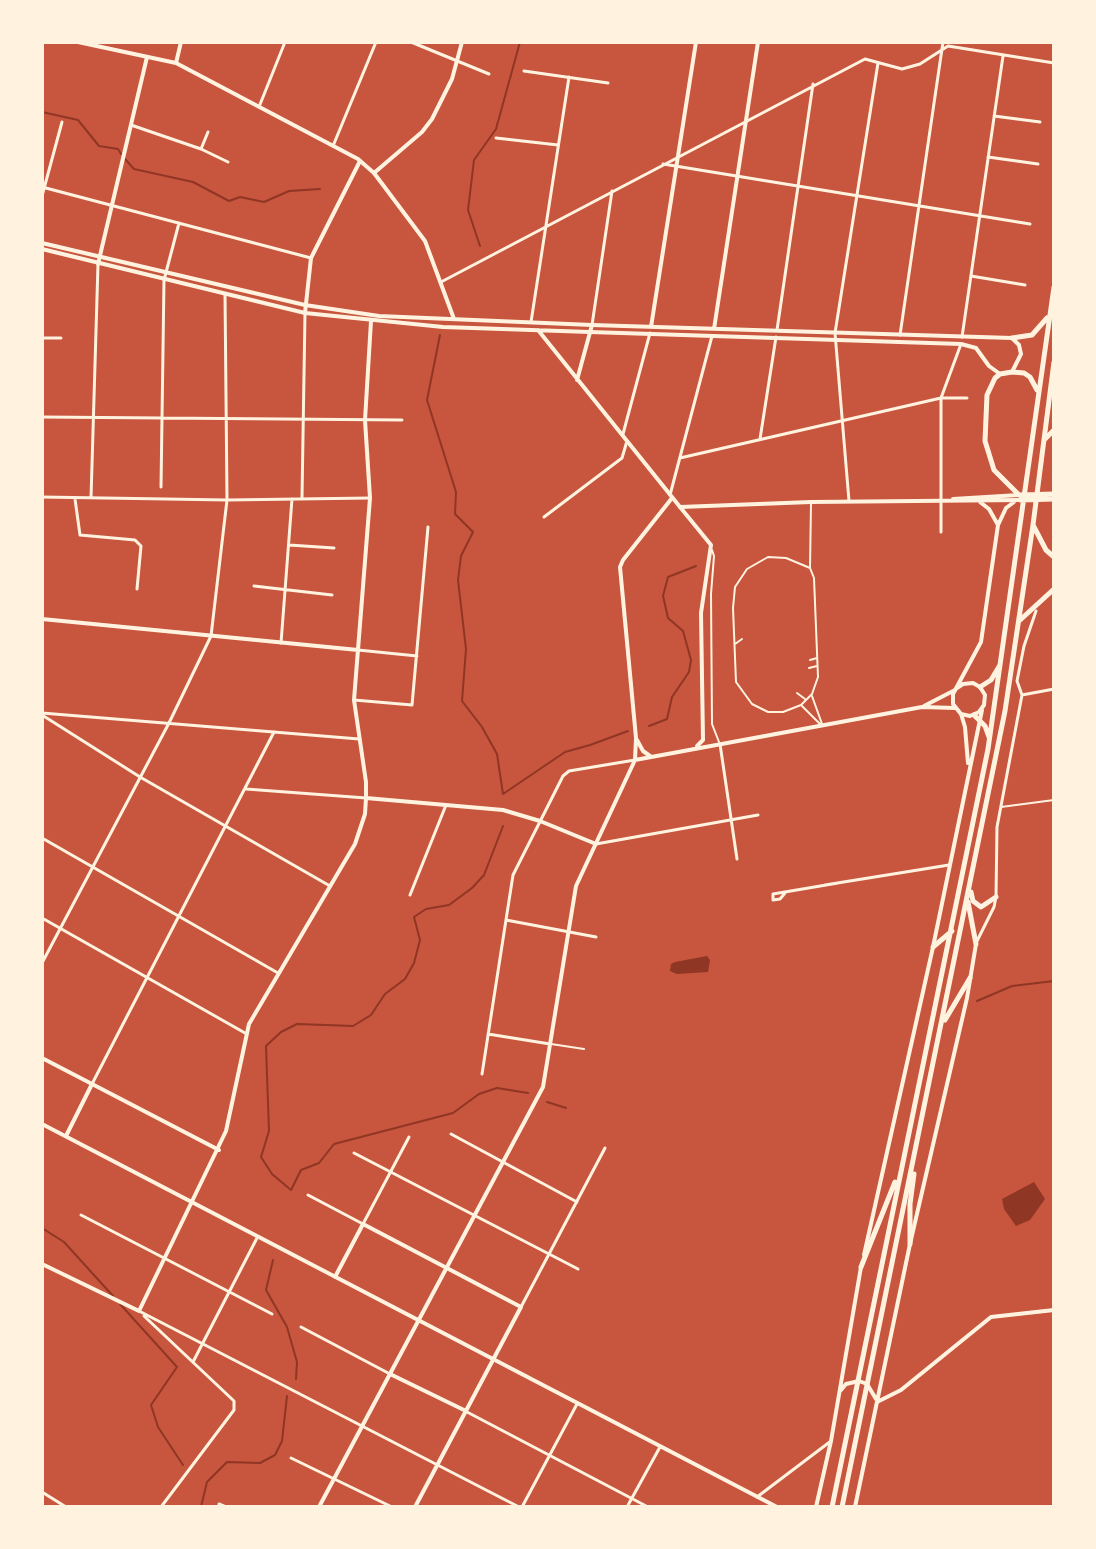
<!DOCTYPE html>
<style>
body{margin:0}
#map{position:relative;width:1096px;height:1549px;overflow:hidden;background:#c8553d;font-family:Commissioner,sans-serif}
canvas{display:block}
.frame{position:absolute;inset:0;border:44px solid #fff3e0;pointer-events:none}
</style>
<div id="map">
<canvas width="1096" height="1549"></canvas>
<div class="frame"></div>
</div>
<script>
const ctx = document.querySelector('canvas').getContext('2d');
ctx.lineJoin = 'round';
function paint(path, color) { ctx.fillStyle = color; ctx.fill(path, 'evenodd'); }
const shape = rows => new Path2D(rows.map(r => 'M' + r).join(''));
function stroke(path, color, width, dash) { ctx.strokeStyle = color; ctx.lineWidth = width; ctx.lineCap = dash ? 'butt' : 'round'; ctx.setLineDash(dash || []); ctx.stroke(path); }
paint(shape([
 [707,956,710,960,708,972,677,974,670,971,671,964,675,962],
 [1034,1182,1045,1199,1030,1220,1016,1226,1004,1209,1002,1199]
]), '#8f3625');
stroke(shape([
 [42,112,78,120,99,146,118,149,121,154],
 [125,159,134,169,193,182,229,201,240,197,264,202,289,191,320,189],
 [480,246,468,210,474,160,496,129,520,42],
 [440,335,427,400,456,492,455,514,473,532,461,556,458,580,466,649,462,701,482,727,497,754,503,794,565,752,590,745,628,731],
 [649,726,667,719,672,697,689,672,691,660,683,631,668,618,663,596,668,577,696,566],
 [503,826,484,875,472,888,449,905,426,909,414,917,420,940,414,963,405,979,385,994,371,1015,353,1026,297,1024,281,1032,266,1046,269,1131,261,1157,272,1174,291,1190,301,1170,319,1163,334,1144,453,1113,479,1094,497,1088,528,1093],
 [977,1001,1012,986,1054,981],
 [547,1102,566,1108],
 [42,1228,64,1242,113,1296],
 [273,1260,266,1290,287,1327,297,1362,296,1379],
 [120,1304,177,1367,151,1405,158,1427,183,1465],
 [201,1507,207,1482,227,1462,260,1463,275,1455,282,1441,287,1396]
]), '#8f3625', 2);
stroke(shape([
 [712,550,714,556,711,594,712,724,719,742],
 [810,568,786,558,768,557,747,569,735,587,733,608,736,682,752,704,768,712,783,712,801,705,812,694,818,677,814,578,810,568,811,503],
 [735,644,742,639],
 [810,660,817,658],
 [809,668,817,666],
 [797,693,805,699],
 [812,696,822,724],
 [802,706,820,724],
 [1001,807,1054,800],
 [551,1044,584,1049]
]), '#fff3e0', 2);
stroke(shape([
 [411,42,489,74],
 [524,71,608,83],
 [259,107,285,42],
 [994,116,1040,122],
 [131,125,201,149,228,162],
 [496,138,558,145],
 [333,146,376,42],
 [201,149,208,132],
 [988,157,1038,164],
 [663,164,1030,224],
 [42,187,311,258],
 [42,196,62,122],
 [971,276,1025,285],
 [441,282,865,59,902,69,920,64,948,46,1054,63],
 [531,322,569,77],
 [592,325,612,191],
 [777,330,813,84],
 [900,335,943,42],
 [962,337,1003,56],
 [42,338,61,338],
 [42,417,402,420],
 [623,434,650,333],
 [760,439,776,337],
 [680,458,941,398,967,398],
 [161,487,164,280,179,223],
 [670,495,712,336],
 [42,497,227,500,370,498],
 [302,497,305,313],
 [91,498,98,264],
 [75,499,80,535,135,540,141,546,137,589],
 [849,501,835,333,878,63],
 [544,517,622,458,627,441],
 [941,532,941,398,961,344],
 [289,545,334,548],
 [254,586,332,595],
 [281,643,292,499],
 [358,650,417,656],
 [1022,695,1054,689],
 [354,700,412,705,428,527],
 [42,713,359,739],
 [42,715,140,777,330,886],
 [720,744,737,859],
 [246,789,366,798],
 [42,838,278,973],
 [596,844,758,815],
 [825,885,949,865],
 [773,894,838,883],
 [773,894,773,900,780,899,785,893],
 [410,895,446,805],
 [42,918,245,1033],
 [506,920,596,937],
 [977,941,994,907,996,897,997,827,1022,695,1017,681,1024,646,1036,611],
 [42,963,169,723,211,636,227,500,225,294],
 [488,1034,550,1044],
 [482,1074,513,875,563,776,569,771,635,760],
 [92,1084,274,732],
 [451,1134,577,1202],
 [354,1153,578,1269],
 [308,1195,363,1224,409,1137],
 [81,1215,272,1314],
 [521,1307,605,1148],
 [139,1311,519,1507],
 [144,1316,234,1401,234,1410,161,1507],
 [301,1327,390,1374],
 [193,1362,257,1238],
 [467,1412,648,1507],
 [291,1458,392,1507],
 [42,1492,66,1507],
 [757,1497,831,1441],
 [219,1504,226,1507],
 [522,1507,577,1404],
 [627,1507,660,1447]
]), '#fff3e0', 3);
stroke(shape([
 [176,63,181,42],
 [374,173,422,132,432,119,452,79,462,42],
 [98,264,147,57],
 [305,313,311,258,360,161],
 [592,325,1012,338,1019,345,1021,354,1012,372],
 [651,327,696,42],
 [714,329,758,42],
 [590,332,961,344,976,348,989,366,1000,374],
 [680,507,711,545,701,613,703,740,697,746],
 [42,619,358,650],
 [924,706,955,690],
 [637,740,643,751,650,756],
 [635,760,922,707,955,708],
 [366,798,503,810,540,821,596,844],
 [42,1058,219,1150],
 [42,1124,777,1507],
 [66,1136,92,1084],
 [42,1264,139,1311,226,1131,249,1024,355,844,365,814,366,798,366,782,354,700,370,498,365,420,371,321],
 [335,1277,363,1224,521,1307,415,1507],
 [390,1374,466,1411],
 [877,1402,901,1390,991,1317,1054,1310],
 [319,1507,543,1087,576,886,635,760,636,738,620,567,623,560,672,498]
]), '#fff3e0', 4);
stroke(shape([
 [78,42,176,63,358,159,374,173,425,241,454,319],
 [42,243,305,305,379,316,592,325,577,380],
 [42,249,305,313,443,327,590,332],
 [538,330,680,507,811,502,1020,500],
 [953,499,1019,495],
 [980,502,989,509,998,525],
 [957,688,963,684,973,683,980,687,985,695,984,705,979,712,970,716,961,714],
 [968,763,965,727,961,714,953,704,953,694,981,642,998,525,1006,508,1014,502],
 [864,1255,933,947,982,710],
 [841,1390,846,1384,859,1381,867,1384,876,1399],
 [816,1507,831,1441,861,1267],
 [855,1507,910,1244,967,998,976,944]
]), '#fff3e0', 4);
stroke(shape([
 [1012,338,1032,335,1047,318],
 [1037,390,1030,377,1024,373,1012,372,1000,374,995,378,987,395,985,441,994,470,1019,495,1054,494],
 [1045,439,1054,430],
 [1020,500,1054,499],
 [1033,525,1046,550,1054,557],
 [1019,621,1054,589],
 [980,687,991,680,1000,665],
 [974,715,985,726,989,737],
 [971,892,973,901,981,907,996,897],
 [968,902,976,944],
 [933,947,952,931],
 [945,1020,970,978],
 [910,1244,910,1204,914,1174],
 [861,1267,895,1182],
 [832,1507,988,749,1054,287],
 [842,1507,1005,711,1033,525,1054,362]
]), '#fff3e0', 5);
</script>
